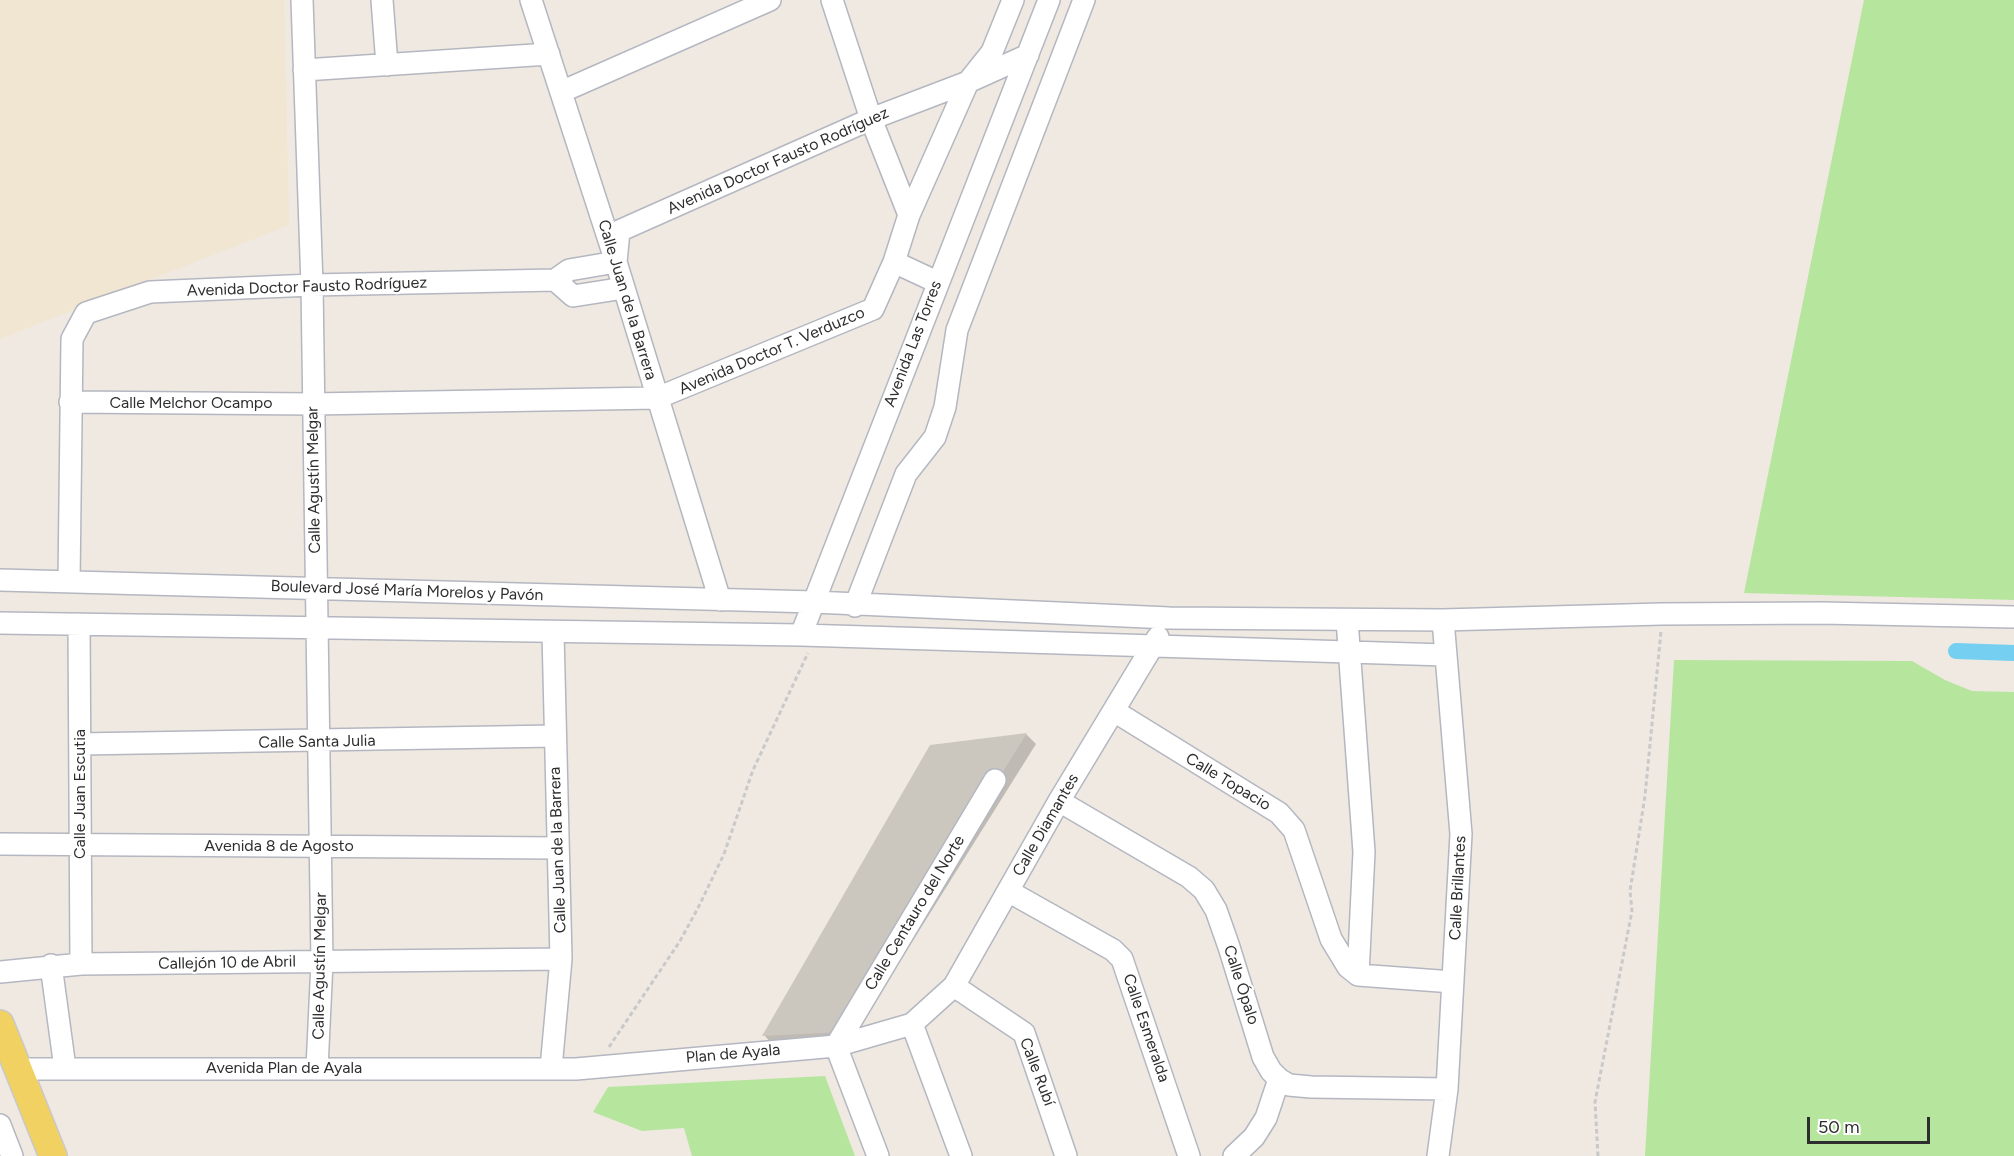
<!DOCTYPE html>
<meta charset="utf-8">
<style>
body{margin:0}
#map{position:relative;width:2014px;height:1156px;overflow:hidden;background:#efe9e1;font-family:Figtree,sans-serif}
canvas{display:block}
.scale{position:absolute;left:1807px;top:1117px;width:123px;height:27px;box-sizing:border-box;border:3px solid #2e2e2e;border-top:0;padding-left:8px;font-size:18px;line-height:21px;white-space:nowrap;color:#2e2e2e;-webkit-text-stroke:4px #fff;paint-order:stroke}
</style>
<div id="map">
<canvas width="2014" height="1156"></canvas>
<div class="scale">50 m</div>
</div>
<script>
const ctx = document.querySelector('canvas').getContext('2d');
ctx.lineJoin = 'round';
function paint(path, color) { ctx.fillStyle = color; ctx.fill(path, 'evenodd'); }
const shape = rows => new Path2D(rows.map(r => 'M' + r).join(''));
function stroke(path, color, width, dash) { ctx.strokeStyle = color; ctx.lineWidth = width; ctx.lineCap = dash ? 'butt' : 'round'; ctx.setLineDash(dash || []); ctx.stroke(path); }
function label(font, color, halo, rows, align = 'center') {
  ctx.font = font + ' Figtree,sans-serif'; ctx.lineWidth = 4.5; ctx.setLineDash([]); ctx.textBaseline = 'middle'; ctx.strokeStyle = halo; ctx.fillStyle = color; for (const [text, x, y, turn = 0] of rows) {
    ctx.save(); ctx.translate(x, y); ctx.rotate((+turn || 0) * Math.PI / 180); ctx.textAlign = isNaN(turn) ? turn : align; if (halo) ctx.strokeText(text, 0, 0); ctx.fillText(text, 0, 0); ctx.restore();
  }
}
paint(shape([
 [0,0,284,0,289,225,0,339]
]), '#f0e6d1');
paint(shape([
 [1864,0,2014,0,2014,600,1744,593],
 [1674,660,1912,661,1945,680,1972,691,2014,692,2014,1156,1645,1156],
 [825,1076,855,1156,692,1156,684,1128,642,1131,593,1112,608,1087]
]), '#b6e59e');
paint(shape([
 [1026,734,1036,744,850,1041,773,1045,764,1035,931,747]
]), '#0003');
stroke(shape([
 [1956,651,2014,653]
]), '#75cff0', 16);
paint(shape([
 [1027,733,840,1032,762,1036,930,745]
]), '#cbc7bf');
const minor = shape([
 [302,0,312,285,322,962,317,1068],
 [382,0,387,65],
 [531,0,616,262,720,600],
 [304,70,549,54],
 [561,92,770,0],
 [909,215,968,82,992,52,1013,0],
 [894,262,937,282],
 [555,280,573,296,624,288],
 [70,402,313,404,657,398,873,309,894,262,909,215,871,119,832,0],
 [0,580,814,602,1169,618,1443,620,1661,614,1822,613,2014,617],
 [69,582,72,339,86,313,150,292,312,285,555,280,569,270,616,262,619,231,871,119,968,82,1028,55],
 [855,606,906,474,935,437,945,407,957,330,1084,0],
 [1347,620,1364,852,1358,975],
 [0,623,801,635,1445,655],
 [79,624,81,964],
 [801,635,1049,0],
 [1114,711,1279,813,1294,830,1331,939,1348,967,1358,975,1453,982],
 [80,744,555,736],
 [1059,801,1189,877,1204,890,1216,910,1229,947,1263,1057,1271,1071,1279,1079,1289,1085,1311,1087,1447,1089],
 [0,844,557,848],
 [1008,891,1113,950,1122,959,1189,1156],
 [51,965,65,1068],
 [0,972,81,964,561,959],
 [954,986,1024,1033,1066,1156],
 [912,1024,961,1156],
 [551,1068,561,959,553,633],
 [18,1069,576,1069,836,1046,912,1024,954,986,1059,801,1158,637],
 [0,1125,12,1156],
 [878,1156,836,1046,995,780],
 [1234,1156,1254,1137,1266,1118,1279,1079],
 [1438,1156,1447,1089,1461,834,1443,620]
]);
const major = shape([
 [0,1024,53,1156]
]);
stroke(minor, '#b4b7c1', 24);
stroke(major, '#c9c9c9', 30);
stroke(shape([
 [609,1047,680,941,698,908,724,854,753,770,808,653],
 [1598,1156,1595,1102,1632,911,1630,891,1645,796,1661,631]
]), '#c9c9c9', 3, [4.5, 3]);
stroke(minor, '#fff', 21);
stroke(major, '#f2d163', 27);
label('16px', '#2e2e2e', '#fff', [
 ["Avenida Doctor Fausto Rodríguez",778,161,-24],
 ["Avenida Doctor Fausto Rodríguez",307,287,-2],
 ["Calle Juan de la Barrera",627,300,73],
 ["Avenida Las Torres",913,344,-69],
 ["Avenida Doctor T. Verduzco",772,351,-23],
 ["Calle Melchor Ocampo",191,403],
 ["Calle Agustín Melgar",314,480,-91],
 ["Boulevard José María Morelos y Pavón",407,591,2],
 ["Calle Santa Julia",317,742,-1],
 ["Calle Topacio",1228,782,31],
 ["Calle Juan Escutia",80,794,-90],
 ["Calle Diamantes",1046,825,-60],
 ["Avenida 8 de Agosto",279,846],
 ["Calle Juan de la Barrera",558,850,-92],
 ["Calle Brillantes",1458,888,-87],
 ["Calle Centauro del Norte",915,913,-59],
 ["Callejón 10 de Abril",227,963,-1],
 ["Calle Agustín Melgar",320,966,-89],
 ["Calle Ópalo",1241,985,72],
 ["Calle Esmeralda",1146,1028,71],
 ["Plan de Ayala",733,1054,-5],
 ["Avenida Plan de Ayala",284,1068],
 ["Calle Rubí",1037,1072,69]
]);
</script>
